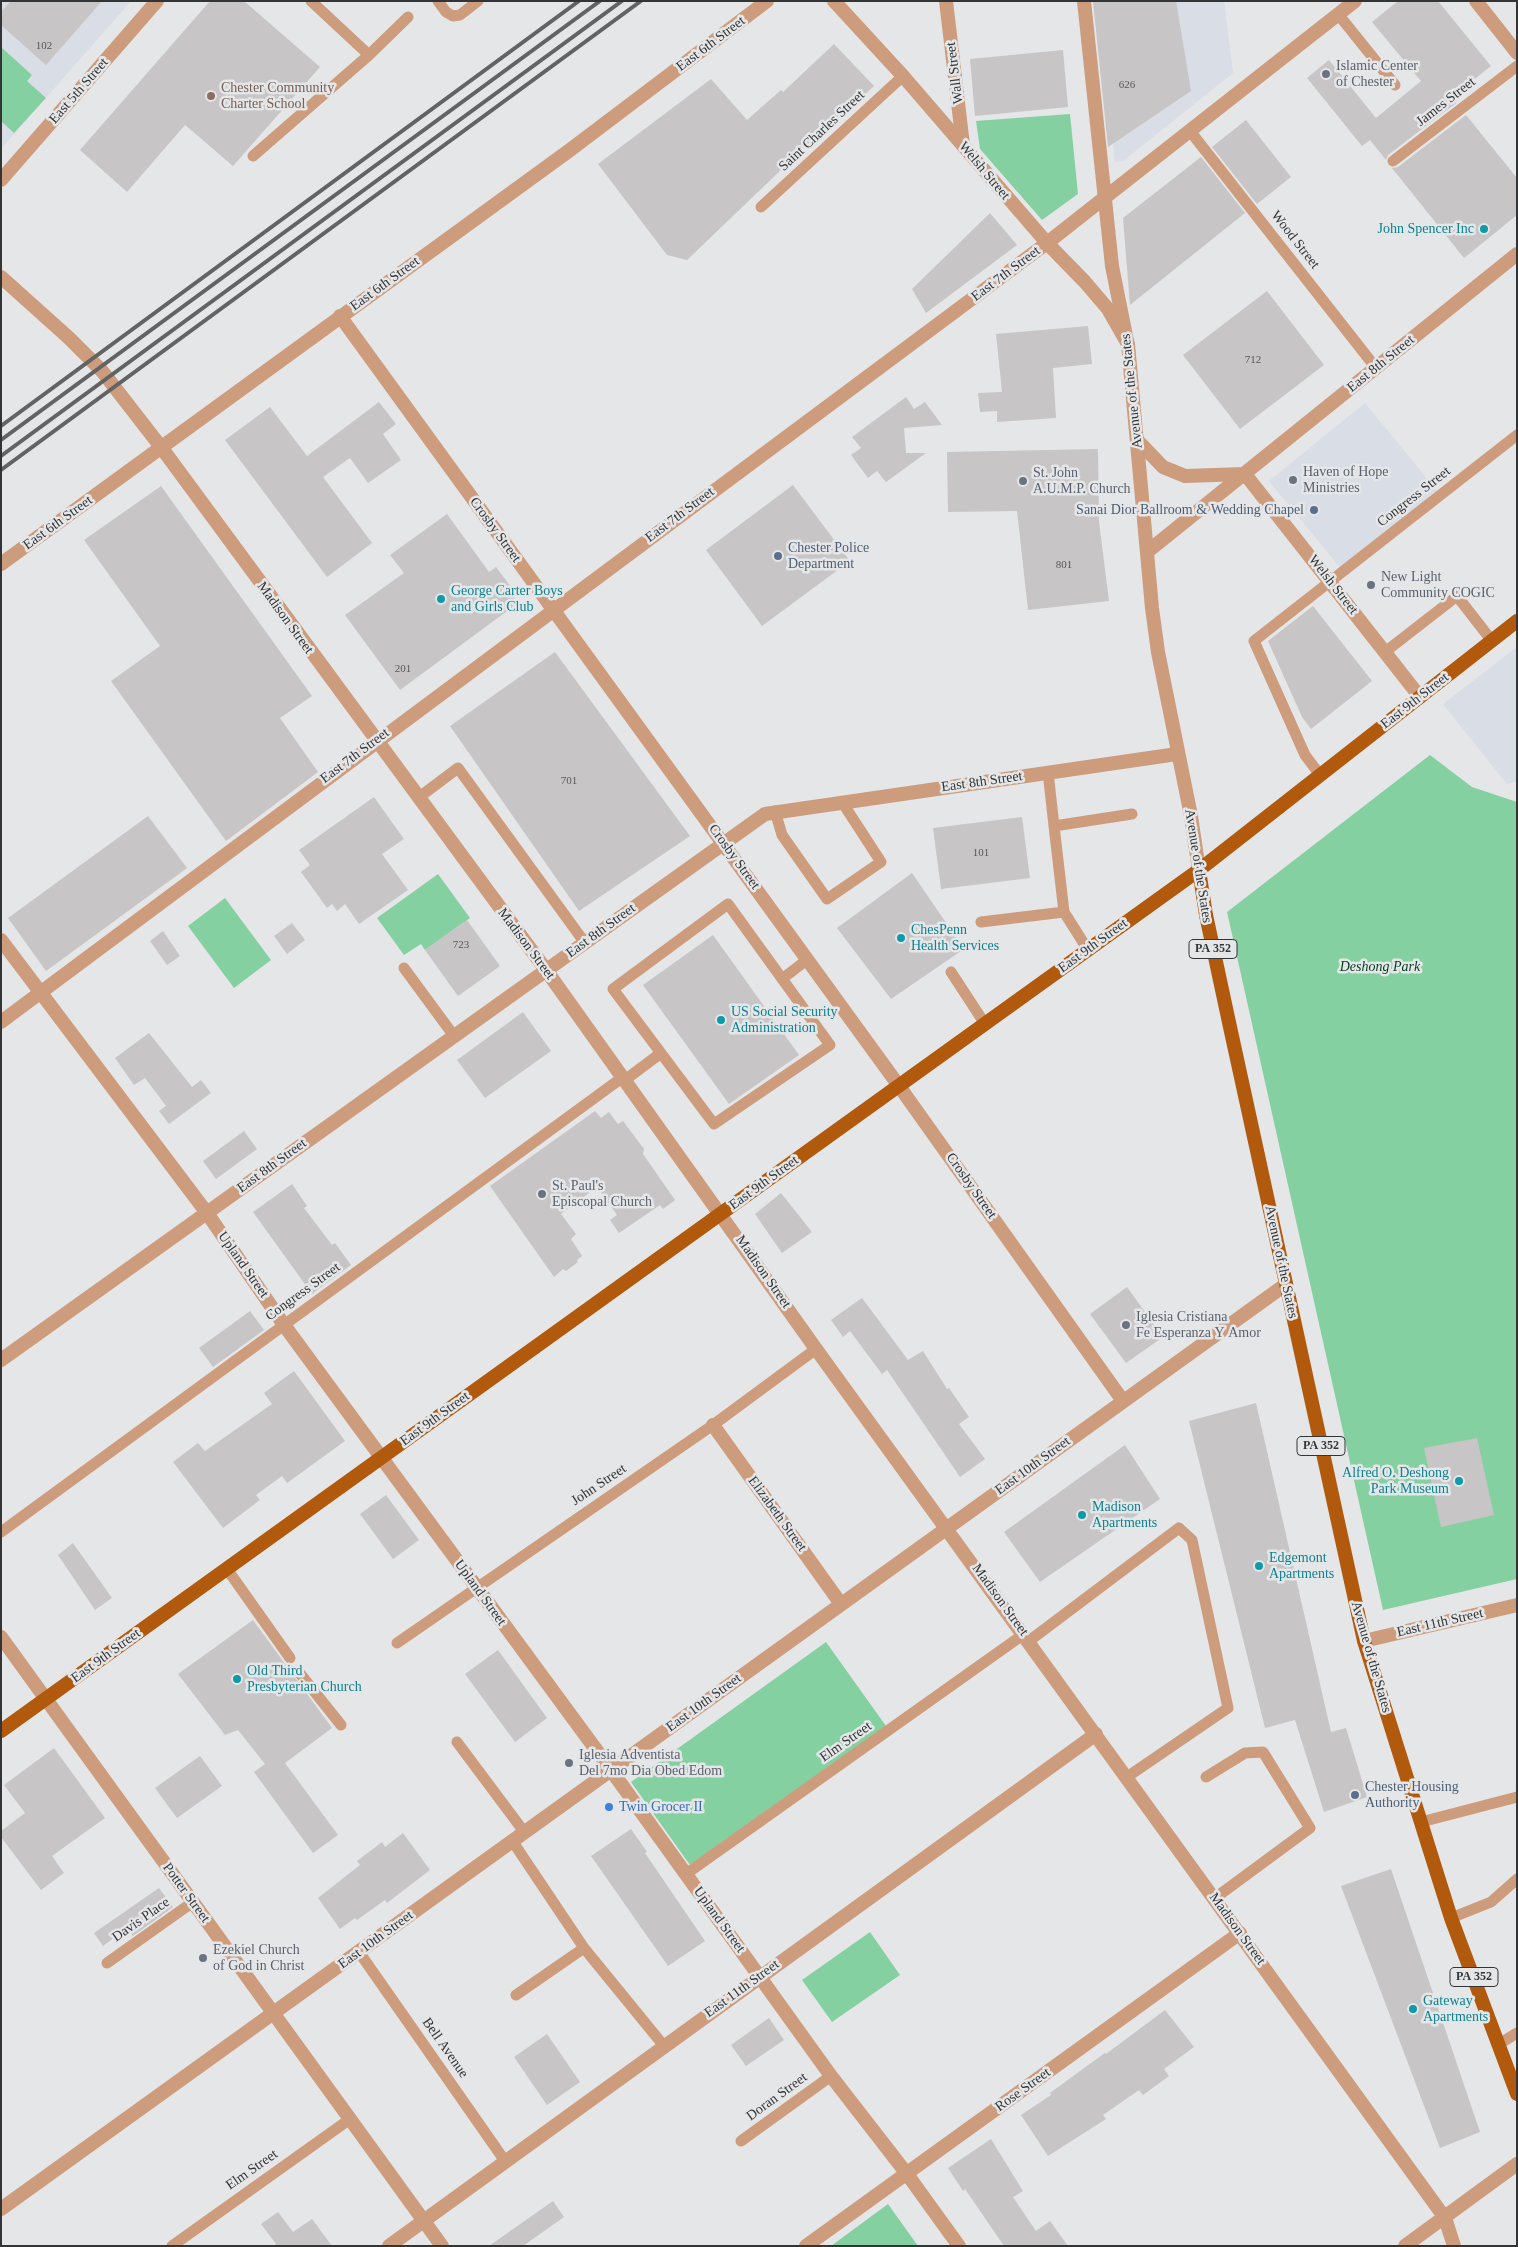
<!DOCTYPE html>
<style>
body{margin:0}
#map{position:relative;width:1518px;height:2247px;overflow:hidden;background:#e5e6e8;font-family:Georgia,serif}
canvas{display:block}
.frame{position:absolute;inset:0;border:2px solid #333435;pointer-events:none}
</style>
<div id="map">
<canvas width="1518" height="2247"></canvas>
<div class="frame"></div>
</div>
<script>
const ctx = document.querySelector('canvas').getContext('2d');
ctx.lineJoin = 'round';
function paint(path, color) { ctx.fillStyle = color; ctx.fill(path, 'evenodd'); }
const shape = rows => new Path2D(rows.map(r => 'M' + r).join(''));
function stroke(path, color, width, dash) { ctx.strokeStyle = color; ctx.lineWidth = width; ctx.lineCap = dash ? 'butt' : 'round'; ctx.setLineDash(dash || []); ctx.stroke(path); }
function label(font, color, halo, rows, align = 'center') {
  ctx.font = font + ' Georgia,serif'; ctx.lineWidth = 5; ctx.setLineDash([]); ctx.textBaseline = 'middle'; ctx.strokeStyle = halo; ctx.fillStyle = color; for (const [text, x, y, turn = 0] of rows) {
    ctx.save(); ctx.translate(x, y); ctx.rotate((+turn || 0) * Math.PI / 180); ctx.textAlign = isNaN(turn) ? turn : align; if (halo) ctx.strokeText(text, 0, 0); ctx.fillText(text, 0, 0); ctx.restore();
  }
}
paint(shape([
 [1,1,131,1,1,149],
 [1098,1,1224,1,1233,73,1123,161,1115,162],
 [1365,403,1443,498,1347,576,1269,481],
 [1517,647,1517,781,1507,784,1443,704]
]), '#d8dde6');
paint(shape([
 [1,47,32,75,27,81,46,98,14,133,1,121],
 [1070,114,1078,194,1042,220,980,149,976,121],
 [1430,755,1472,787,1517,802,1517,1579,1383,1610,1227,912],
 [438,874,470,918,425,950,421,944,404,955,377,918],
 [225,898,271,960,234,988,188,926],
 [826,1642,886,1726,690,1865,631,1782],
 [870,1932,900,1975,832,2022,802,1980],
 [888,2204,918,2246,831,2246]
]), '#85d0a1');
paint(shape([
 [11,1,102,1,46,65,1,25,1,12],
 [210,1,244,1,320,67,233,166,185,125,127,192,80,150],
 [1093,1,1176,1,1191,91,1108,147],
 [1398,1,1438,1,1491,66,1452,97,1456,103,1388,155,1386,160,1370,140,1362,146,1307,78,1329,60,1376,118,1421,81,1372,22],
 [834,44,874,86,833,124,831,122,687,260,667,255,598,164,711,79,747,120,781,90,783,92],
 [1063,50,1068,107,975,116,970,59],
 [1466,115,1517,178,1517,215,1464,258,1392,168,1398,167],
 [1246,120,1291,177,1257,204,1212,147],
 [1201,157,1245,213,1130,305,1123,218],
 [990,213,1017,245,926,313,912,289],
 [1267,291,1324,365,1240,429,1183,355],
 [1088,326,1092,364,1053,368,1056,418,997,422,997,411,980,412,978,393,1002,392,996,334],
 [906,397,914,409,925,402,942,425,904,428,906,453,926,453,886,482,877,471,868,478,851,455,861,448,852,437],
 [379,402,396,424,383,434,401,460,368,483,350,458,323,477,372,543,327,577,225,440,270,407,307,456],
 [1098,449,1099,522,1109,601,1028,610,1017,511,948,512,947,452],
 [793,485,850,561,762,626,706,550],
 [161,486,312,696,280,718,318,772,226,841,111,681,160,646,84,540],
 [447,514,489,572,496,567,516,594,513,596,518,603,400,690,345,615,404,573,390,555],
 [1313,606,1372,681,1311,729,1302,717,1268,641],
 [555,652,690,836,579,911,450,726],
 [374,797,404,839,382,854,408,890,359,924,345,904,337,911,332,904,327,908,301,872,310,865,299,850],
 [148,816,187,868,46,971,8,918],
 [1022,817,1030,878,941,889,933,828],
 [912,873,964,949,891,999,837,928],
 [467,920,500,966,458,996,425,950],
 [292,923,305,940,287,954,274,936],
 [163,931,180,956,167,965,150,941],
 [713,935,799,1055,729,1104,643,985],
 [523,1012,551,1051,485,1098,457,1060],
 [149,1033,192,1087,201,1080,211,1093,169,1124,159,1111,166,1106,145,1078,134,1085,115,1058],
 [595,1111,601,1118,609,1112,618,1124,623,1121,644,1149,643,1154,675,1200,663,1209,660,1205,619,1233,610,1220,617,1215,597,1187,561,1214,576,1234,571,1239,582,1256,577,1260,578,1262,566,1271,563,1269,554,1277,490,1186],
 [244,1131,257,1149,216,1179,203,1161],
 [292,1184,307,1206,304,1208,332,1245,335,1243,351,1265,312,1294,253,1212],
 [781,1193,812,1232,782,1253,755,1214],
 [1127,1287,1163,1337,1126,1363,1090,1314],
 [862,1298,908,1360,923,1351,947,1389,949,1388,969,1417,959,1424,985,1459,960,1477,887,1370,882,1374,850,1331,843,1337,831,1320],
 [250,1311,264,1330,213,1367,199,1348],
 [294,1371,345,1441,287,1483,282,1476,256,1495,260,1500,223,1528,173,1462,198,1443,205,1451,272,1404,264,1393],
 [1256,1403,1331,1732,1346,1728,1367,1797,1324,1812,1295,1720,1265,1728,1189,1421],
 [1477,1438,1494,1515,1441,1527,1424,1448],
 [1125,1445,1160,1499,1040,1582,1004,1532],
 [386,1495,419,1540,393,1559,360,1514],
 [73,1543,112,1598,95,1610,58,1555],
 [253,1620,332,1728,285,1763,338,1835,313,1853,254,1772,265,1764,238,1730,225,1735,178,1674],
 [498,1650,547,1718,515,1742,465,1674],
 [54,1748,105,1818,52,1856,64,1873,41,1890,1,1837,1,1831,25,1813,4,1785],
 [200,1756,222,1786,177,1818,155,1788],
 [631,1829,647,1852,645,1853,705,1941,668,1966,591,1856],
 [403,1833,430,1870,387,1903,385,1900,357,1920,355,1918,340,1929,318,1898,360,1865,357,1861,382,1842,385,1847],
 [1391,1869,1480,2132,1440,2148,1341,1886],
 [159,1888,173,1907,133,1936,127,1928,103,1946,94,1933],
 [1165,2010,1194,2047,1164,2069,1169,2076,1143,2095,1139,2090,1103,2115,1106,2119,1048,2156,1021,2115,1051,2095,1050,2093,1080,2071,1105,2053,1106,2054],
 [769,2018,784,2040,746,2066,731,2045],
 [547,2034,580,2082,547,2105,514,2057],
 [991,2139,1023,2191,1013,2197,1036,2231,1050,2221,1068,2246,1004,2246,965,2189,963,2191,948,2168],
 [553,2201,564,2217,523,2246,489,2246],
 [278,2212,293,2232,312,2219,332,2246,274,2246,276,2244,261,2224]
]), '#c7c5c5');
stroke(shape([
 [438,1,446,12,453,16,460,15,478,1],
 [1338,14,1395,85],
 [369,55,408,17],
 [1190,131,1376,368],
 [253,156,369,55,311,1],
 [1393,161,1517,66],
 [761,207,903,76],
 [1385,652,1457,596,1492,641],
 [1048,772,1054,826],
 [1320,775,1305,755,1254,641,1517,435],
 [418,798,458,768,585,943],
 [775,811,782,835,827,899,881,862,842,802],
 [728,904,830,1045,714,1124,613,989,728,904],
 [1064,912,1088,950],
 [981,922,1064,912,1054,826,1132,814],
 [404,968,454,1036],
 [951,972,985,1024],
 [782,979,808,959],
 [625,1080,661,1053],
 [1,1532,623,1077],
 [227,1569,290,1658],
 [1029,1641,1179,1528,1192,1540,1228,1708,1127,1777],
 [397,1643,713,1425,816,1349],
 [298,1671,341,1725],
 [457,1742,525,1833],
 [1206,1777,1245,1753,1263,1752,1310,1828,1215,1898],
 [1421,1822,1517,1797],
 [513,1842,584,1948,664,2046],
 [686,1874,1024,1634],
 [1451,1918,1491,1902,1517,1879],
 [359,1952,505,2161],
 [107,1963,193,1902],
 [516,1995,584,1948],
 [1499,2044,1517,2033],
 [741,2141,831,2076],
 [172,2246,350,2119]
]), '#cd9c7d', 11);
stroke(shape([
 [946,1,963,145],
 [1084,1,1112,266,1127,341],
 [1476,1,1517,53],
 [1,180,157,1],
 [340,316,899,1086,1123,1401],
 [1138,441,1163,467,1185,476,1245,474],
 [1245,474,1420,697],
 [1147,552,1517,254],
 [1,564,570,150,767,1],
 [1,1022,1047,243,1355,1],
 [1,1360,765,814,1177,754],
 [713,1425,841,1604],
 [1,1637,442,2246],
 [1364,1641,1517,1605],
 [1,2209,1285,1285],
 [389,2246,1096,1734],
 [806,2246,1240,1933]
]), '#cd9c7d', 14);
stroke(shape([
 [834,1,903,76,1047,243,1085,282,1108,309,1128,344,1152,608,1158,652,1191,816,1199,870],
 [1,277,69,338,102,371,161,447,546,970,816,1349,1445,2218,1454,2246],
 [1,940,207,1213,284,1325,611,1770,831,2076,907,2174,959,2246],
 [1405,2246,1517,2164]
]), '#cd9c7d', 14);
stroke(shape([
 [1199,870,1206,915,1230,1027,1364,1641,1451,1918,1517,2094],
 [1,1731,1199,870,1517,621]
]), '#b1590d', 14);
stroke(shape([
 [1,426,579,1],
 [1,440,600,1],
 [1,456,622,1],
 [1,470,641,1]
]), '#626364', 4);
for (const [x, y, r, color] of [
 [1326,74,5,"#6b7280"],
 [211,96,5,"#8d6e63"],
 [1484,229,5,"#0f9aa8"],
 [1293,480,5,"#6b7280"],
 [1023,481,5,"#6b7280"],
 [1314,510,5,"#5c6f8a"],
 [778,556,5,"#5c6f8a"],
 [1371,585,5,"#6b7280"],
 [441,599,5,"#0f9aa8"],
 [901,938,5,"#0f9aa8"],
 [721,1020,5,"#0f9aa8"],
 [542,1194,5,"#6b7280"],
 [1126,1325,5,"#6b7280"],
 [1459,1481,5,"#0f9aa8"],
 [1082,1515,5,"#0f9aa8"],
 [1259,1566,5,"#0f9aa8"],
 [237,1679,5,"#0f9aa8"],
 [569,1763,5,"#6b7280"],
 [1355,1795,5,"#5c6f8a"],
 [609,1807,5,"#3f7fe0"],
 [203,1958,5,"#6b7280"],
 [1413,2009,5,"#0f9aa8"]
]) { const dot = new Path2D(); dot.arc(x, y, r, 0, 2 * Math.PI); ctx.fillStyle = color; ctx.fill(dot); stroke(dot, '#e5e6e8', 2); }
label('11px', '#585859', null, [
 ["102",44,46],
 ["626",1127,85],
 ["712",1253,360],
 ["801",1064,565],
 ["201",403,669],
 ["701",569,781],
 ["101",981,853],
 ["723",461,945]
]);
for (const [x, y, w] of [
 [1213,949,48],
 [1321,1446,48],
 [1474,1977,48]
]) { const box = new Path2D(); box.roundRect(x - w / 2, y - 9.5, w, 19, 4); ctx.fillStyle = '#e5e6e8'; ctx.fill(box); stroke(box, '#333435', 1); }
label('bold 12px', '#333435', null, [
 ["PA 352",1213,949],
 ["PA 352",1321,1446],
 ["PA 352",1474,1977]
]);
label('14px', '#333435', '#e5e6e8', [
 ["East 6th Street",711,44,-37],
 ["Wall Street",955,73,-97],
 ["East 5th Street",79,91,-49],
 ["James Street",1446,102,-38],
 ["Saint Charles Street",822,131,-43],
 ["Welsh Street",984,171,50],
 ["Wood Street",1295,240,52],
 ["East 7th Street",1006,274,-37],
 ["East 6th Street",385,284,-36],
 ["East 8th Street",1381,364,-39],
 ["Avenue of the States",1132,391,-96],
 ["Congress Street",1414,497,-38],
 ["East 7th Street",680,515,-37],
 ["East 6th Street",58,523,-36],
 ["Crosby Street",495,530,54],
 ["Welsh Street",1333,585,52],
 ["Madison Street",285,618,54],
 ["East 9th Street",1415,701,-38],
 ["East 7th Street",355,756,-37],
 ["East 8th Street",982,782,-8],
 ["Crosby Street",734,857,54],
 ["Avenue of the States",1198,866,81],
 ["East 8th Street",601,931,-36],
 ["Madison Street",526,944,53],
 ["East 9th Street",1093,946,-36],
 ["East 8th Street",272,1166,-36],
 ["East 9th Street",764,1183,-36],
 ["Crosby Street",971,1186,55],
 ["Avenue of the States",1281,1262,78],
 ["Upland Street",243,1265,55],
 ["Madison Street",763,1272,55],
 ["Congress Street",303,1292,-36],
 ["East 9th Street",435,1419,-36],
 ["East 10th Street",1033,1466,-36],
 ["John Street",599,1485,-34],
 ["Elizabeth Street",777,1514,54],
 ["Upland Street",480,1593,54],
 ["Madison Street",1000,1600,54],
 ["East 11th Street",1440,1623,-13],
 ["East 9th Street",106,1656,-36],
 ["Avenue of the States",1371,1657,74],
 ["East 10th Street",704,1703,-36],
 ["Elm Street",846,1742,-35],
 ["Potter Street",186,1893,54],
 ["Davis Place",141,1920,-35],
 ["Upland Street",719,1920,54],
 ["Madison Street",1237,1929,54],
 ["East 10th Street",376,1940,-36],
 ["East 11th Street",742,1989,-36],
 ["Bell Avenue",445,2048,55],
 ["Rose Street",1023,2090,-36],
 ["Doran Street",777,2097,-36],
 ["Elm Street",252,2170,-35]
]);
label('14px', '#5b616d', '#e5e6e8', [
 ["Islamic Center",1336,66],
 ["of Chester",1336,82],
 ["Haven of Hope",1303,472],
 ["Ministries",1303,488],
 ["St. John",1033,473],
 ["A.U.M.P. Church",1033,489],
 ["New Light",1381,577],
 ["Community COGIC",1381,593],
 ["St. Paul's",552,1186],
 ["Episcopal Church",552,1202],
 ["Iglesia Cristiana",1136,1317],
 ["Fe Esperanza Y Amor",1136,1333],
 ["Iglesia Adventista",579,1755],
 ["Del 7mo Dia Obed Edom",579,1771],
 ["Ezekiel Church",213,1950],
 ["of God in Christ",213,1966]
], 'left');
label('14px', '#785e54', '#e5e6e8', [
 ["Chester Community",221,88],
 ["Charter School",221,104]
], 'left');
label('14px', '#0d838f', '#e5e6e8', [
 ["John Spencer Inc",1474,229,"right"],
 ["George Carter Boys",451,591],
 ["and Girls Club",451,607],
 ["ChesPenn",911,930],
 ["Health Services",911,946],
 ["US Social Security",731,1012],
 ["Administration",731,1028],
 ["Alfred O. Deshong",1449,1473,"right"],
 ["Park Museum",1449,1489,"right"],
 ["Madison",1092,1507],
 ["Apartments",1092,1523],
 ["Edgemont",1269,1558],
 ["Apartments",1269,1574],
 ["Old Third",247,1671],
 ["Presbyterian Church",247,1687],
 ["Gateway",1423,2001],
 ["Apartments",1423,2017]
], 'left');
label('14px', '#4e5e75', '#e5e6e8', [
 ["Sanai Dior Ballroom & Wedding Chapel",1304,510,"right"],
 ["Chester Police",788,548],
 ["Department",788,564],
 ["Chester Housing",1365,1787],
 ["Authority",1365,1803]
], 'left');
label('italic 14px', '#003e20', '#e5e6e8', [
 ["Deshong Park",1380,967]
]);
label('14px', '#366cbe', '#e5e6e8', [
 ["Twin Grocer II",619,1807]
], 'left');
</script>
